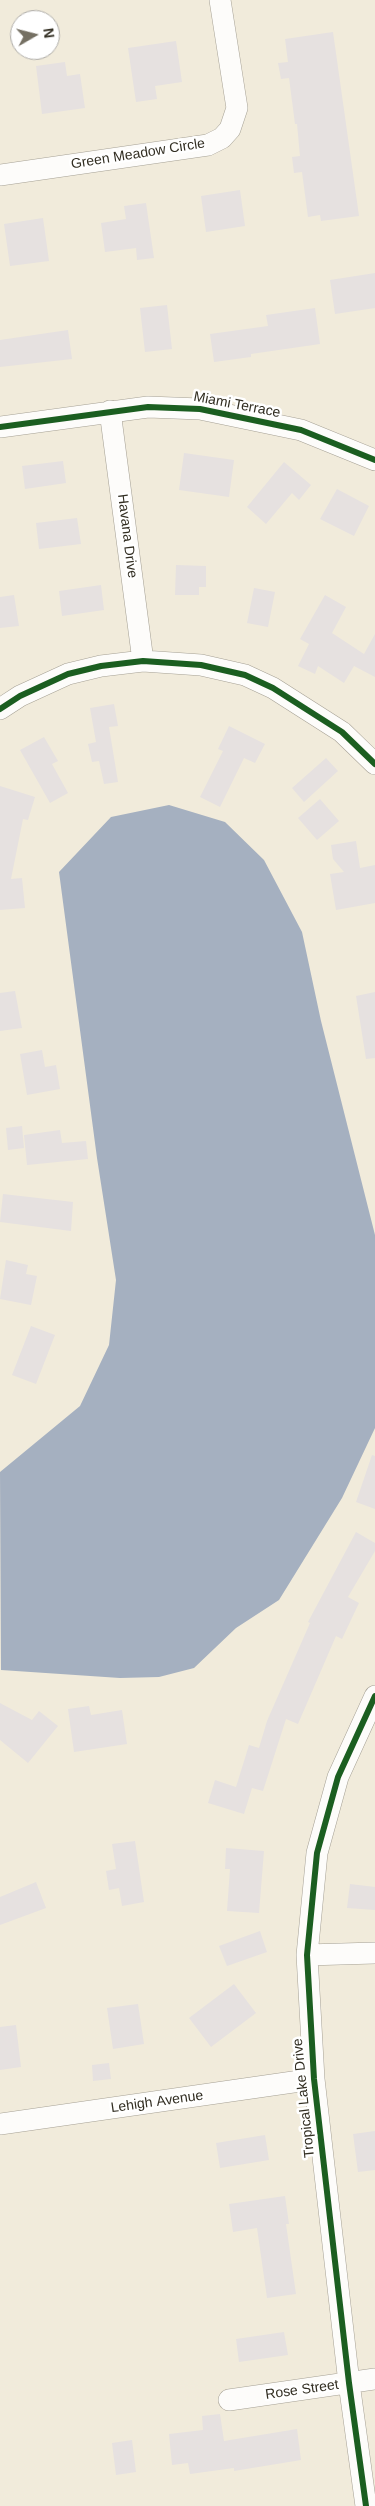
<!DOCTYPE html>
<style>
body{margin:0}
#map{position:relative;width:375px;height:2506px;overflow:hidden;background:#f1ebdb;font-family:Helvetica,sans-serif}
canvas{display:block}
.north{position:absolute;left:10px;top:10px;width:50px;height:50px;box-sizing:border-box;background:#fff;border:1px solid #adaba7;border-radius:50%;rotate:82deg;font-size:14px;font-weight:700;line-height:20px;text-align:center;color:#322e22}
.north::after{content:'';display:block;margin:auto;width:18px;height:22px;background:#757063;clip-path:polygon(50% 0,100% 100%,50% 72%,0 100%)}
</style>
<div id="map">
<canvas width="375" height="2506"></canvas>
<div class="north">N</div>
</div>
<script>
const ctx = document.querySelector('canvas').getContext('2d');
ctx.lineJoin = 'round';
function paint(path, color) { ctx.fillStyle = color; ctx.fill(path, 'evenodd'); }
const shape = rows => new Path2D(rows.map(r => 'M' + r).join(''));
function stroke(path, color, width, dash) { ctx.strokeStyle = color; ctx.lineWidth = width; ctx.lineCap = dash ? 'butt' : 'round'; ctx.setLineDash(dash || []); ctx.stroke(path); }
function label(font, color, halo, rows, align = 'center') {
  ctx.font = font + ' Helvetica,sans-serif'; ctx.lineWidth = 5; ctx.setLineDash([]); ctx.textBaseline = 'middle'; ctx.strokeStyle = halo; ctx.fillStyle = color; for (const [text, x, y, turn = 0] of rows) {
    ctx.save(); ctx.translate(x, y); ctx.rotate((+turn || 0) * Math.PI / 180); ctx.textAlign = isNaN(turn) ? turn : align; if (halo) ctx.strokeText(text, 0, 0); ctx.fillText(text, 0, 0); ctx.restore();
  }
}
paint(shape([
 [169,805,225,822,264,860,302,932,321,1021,375,1235,375,1428,342,1498,279,1600,236,1628,194,1668,159,1677,120,1678,1,1670,0,1472,80,1406,109,1345,116,1280,97,1158,59,872,111,817]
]), '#a5b0c0');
paint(shape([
 [333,32,359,216,321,221,320,215,308,217,302,172,294,173,292,157,300,156,297,124,295,124,289,78,281,79,278,63,288,62,285,39],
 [176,41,182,82,155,86,157,99,136,102,128,48],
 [65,62,67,76,80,74,85,108,42,114,36,66],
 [240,190,245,226,206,232,201,196],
 [146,203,154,258,137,260,136,248,105,252,101,223,126,219,124,206],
 [43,218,49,261,10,266,4,224],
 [375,273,375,308,335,314,330,280],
 [167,305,172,349,145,352,140,308],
 [315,308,320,344,251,354,251,357,214,362,210,334,268,326,266,315],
 [68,330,72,359,0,367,0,340],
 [184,453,234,460,229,497,179,490],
 [63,461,66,483,25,489,22,466],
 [284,462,311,485,299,500,292,493,266,524,247,507],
 [337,489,369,506,354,536,320,519],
 [77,518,81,544,39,549,36,523],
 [176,565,206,566,206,587,199,587,199,595,175,595],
 [101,585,104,610,62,616,59,591],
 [254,588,275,592,268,627,247,623],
 [14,595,19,626,0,628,0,597],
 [325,595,346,607,332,633,364,654,375,634,375,677,354,666,344,683,318,666,315,674,298,666,309,644,300,639],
 [114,704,118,726,109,727,118,782,104,784,99,761,92,762,88,744,96,742,90,708],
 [229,726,265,744,255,763,244,758,220,807,200,797,223,751,218,749],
 [44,737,58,761,52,764,68,793,50,803,20,750],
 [326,758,338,771,304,802,292,788],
 [0,786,35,797,28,820,23,819,11,879,22,878,25,908,0,910],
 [320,799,339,821,317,840,298,818],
 [356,841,360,868,375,865,375,903,336,910,330,874,344,872,333,859,331,845],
 [15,991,22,1028,0,1031,0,993],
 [375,992,375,1058,366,1059,356,996],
 [42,1050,45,1067,56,1065,60,1089,27,1095,20,1054],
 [22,1126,24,1148,8,1150,6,1128],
 [60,1130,62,1143,86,1141,88,1159,27,1165,24,1135],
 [3,1194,73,1202,71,1231,0,1222],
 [6,1260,28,1265,26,1274,37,1276,31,1305,0,1299],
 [31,1326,55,1335,36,1384,12,1375],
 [372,1455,375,1456,375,1509,356,1502],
 [356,1532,375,1543,375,1551,348,1597,359,1603,342,1639,336,1636,298,1724,286,1719,263,1791,252,1788,244,1814,208,1803,215,1780,236,1787,249,1745,259,1748,267,1721,310,1623,308,1622],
 [0,1703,32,1720,39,1711,58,1726,28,1763,0,1740],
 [89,1706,91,1715,122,1710,127,1744,74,1752,68,1709],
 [135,1841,144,1902,122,1906,119,1888,109,1890,106,1871,116,1869,112,1844],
 [226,1848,264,1851,259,1913,227,1911,230,1869,225,1869],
 [36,1882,46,1908,0,1925,0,1897],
 [350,1884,375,1887,375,1910,347,1908],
 [260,1931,267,1952,227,1966,219,1946],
 [234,1984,256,2013,211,2047,189,2018],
 [138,2004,144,2044,113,2049,107,2008],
 [16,2025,21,2067,0,2070,0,2027],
 [109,2063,111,2079,93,2081,92,2065],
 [375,2131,375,2170,358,2172,353,2134],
 [265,2135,269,2160,220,2168,216,2143],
 [285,2196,289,2224,286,2224,296,2294,267,2298,257,2228,233,2232,229,2204],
 [284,2332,288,2355,239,2362,236,2339],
 [220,2414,224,2441,297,2429,301,2460,234,2471,234,2468,190,2474,188,2463,172,2465,169,2434,203,2430,202,2416],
 [132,2440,136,2472,116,2475,112,2443]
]), '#e6e1e0');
const street = shape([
 [0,175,208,145,222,138,230,129,237,108,220,0],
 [110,411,143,661],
 [0,427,148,407,200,409,301,430,375,460],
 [0,709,20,696,68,674,101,666,143,661,201,665,245,675,273,688,342,732,375,764],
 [307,1955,375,1953],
 [0,2124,314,2079],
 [229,2400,375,2379],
 [366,2506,349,2383,314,2079,307,1955,317,1853,338,1777,375,1696]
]);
stroke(street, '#a5a094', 22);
stroke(street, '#fdfcfa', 21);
stroke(shape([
 [0,427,148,407,200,409,301,430,375,460],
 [0,709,20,696,68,674,101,666,143,661,201,665,245,675,273,688,342,732,375,764],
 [366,2506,349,2383,314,2079,307,1955,317,1853,338,1777,375,1696]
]), '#1b5e20', 6);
label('14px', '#322e22', '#fff', [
 ["Green Meadow Circle",138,154,-9],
 ["Miami Terrace",237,405,11],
 ["Havana Drive",127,536,83],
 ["Tropical Lake Drive",304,2098,-96],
 ["Lehigh Avenue",157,2102,-8],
 ["Rose Street",302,2390,-8]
]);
</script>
